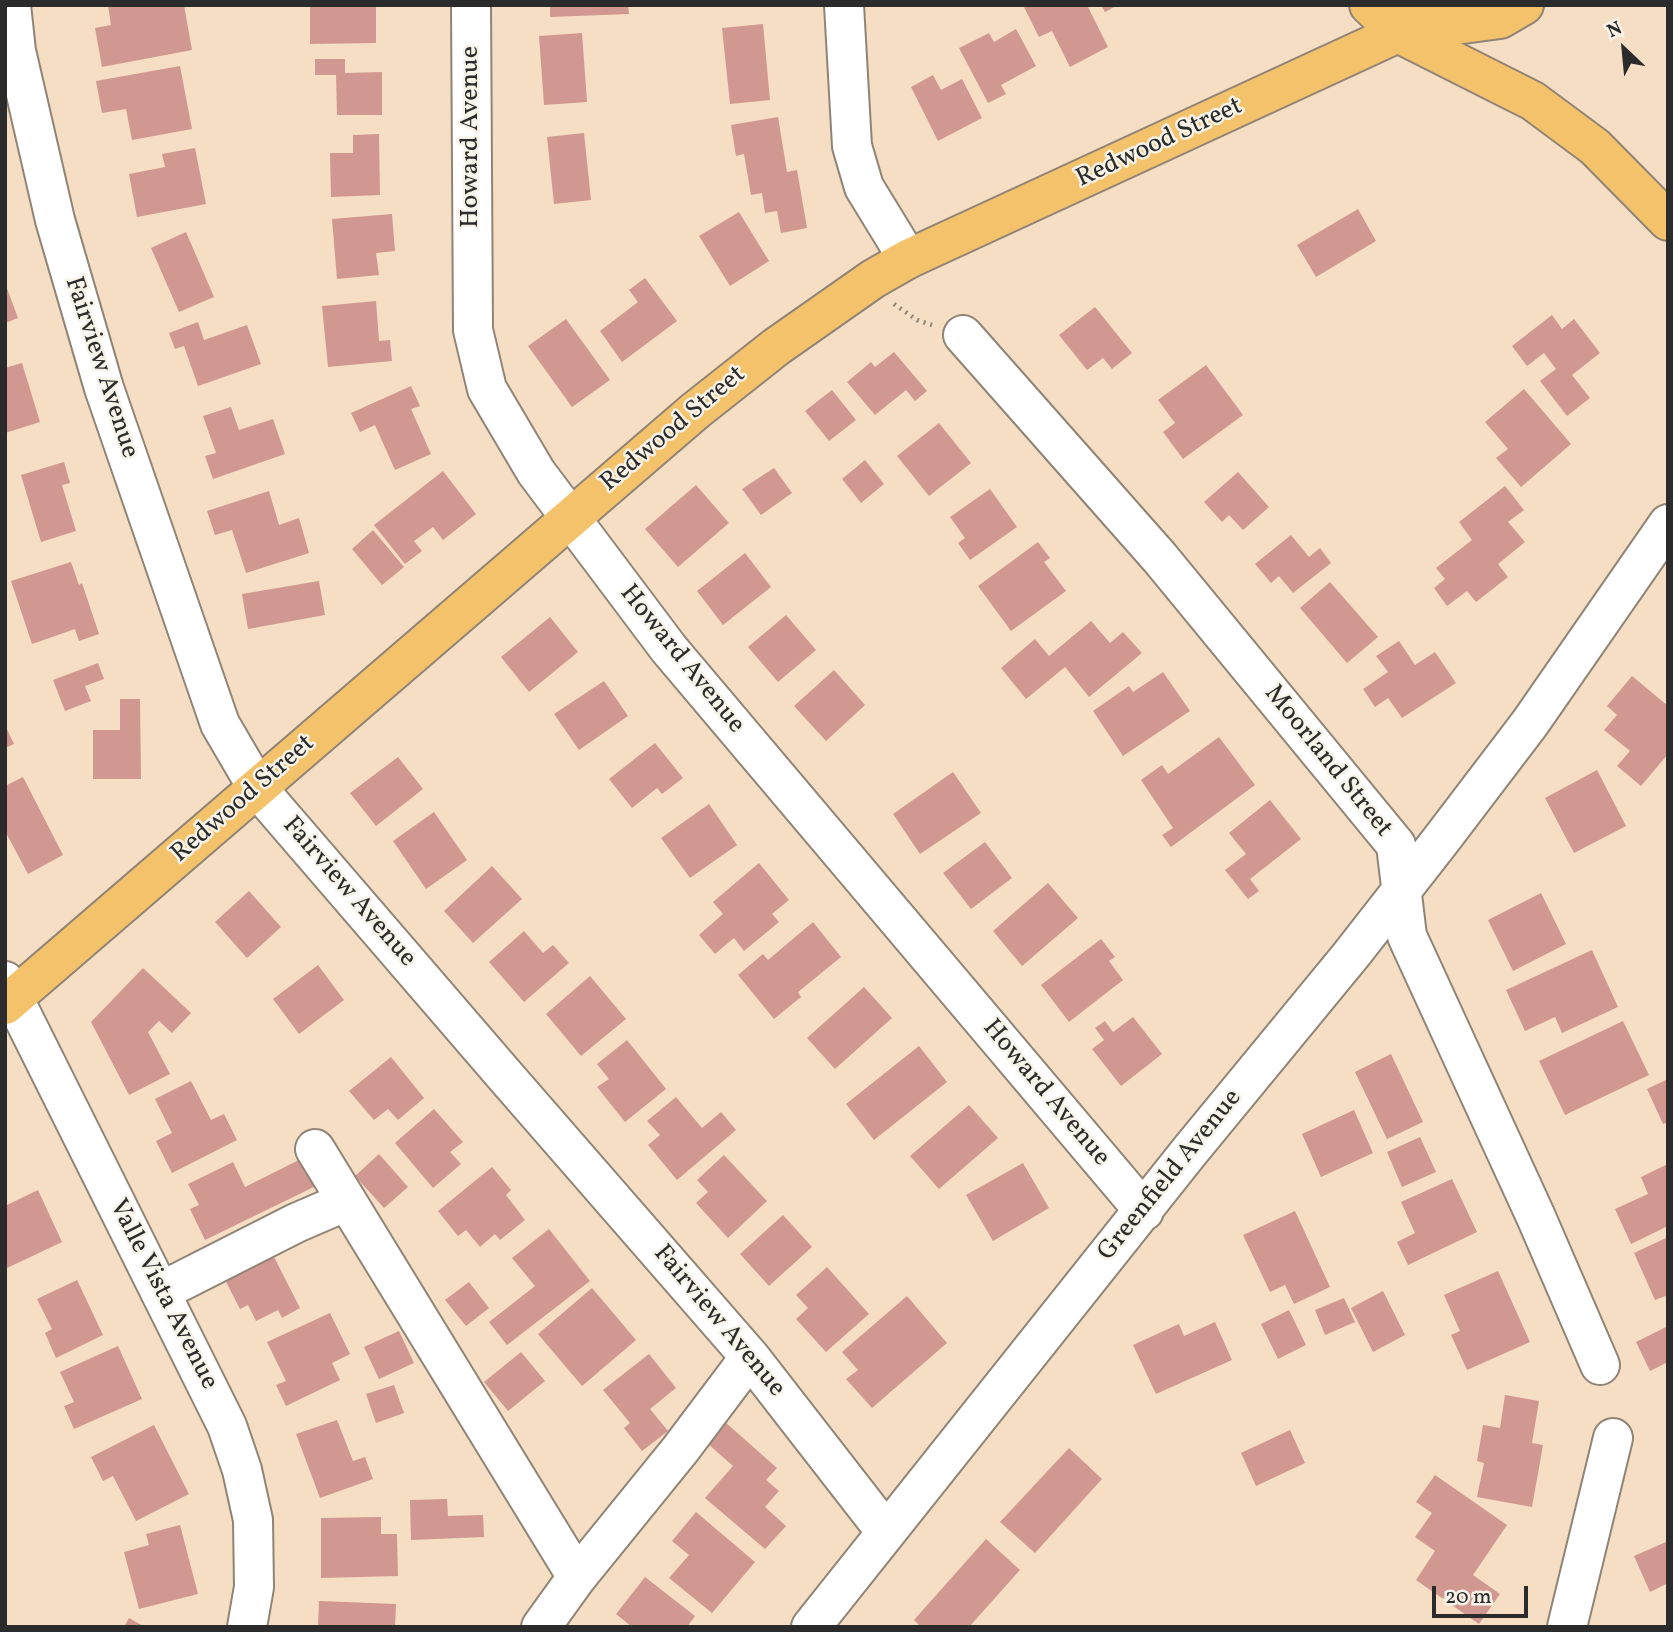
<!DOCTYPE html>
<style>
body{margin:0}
#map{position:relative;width:1673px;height:1632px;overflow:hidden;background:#f5dec3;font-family:Vollkorn,serif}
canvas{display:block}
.frame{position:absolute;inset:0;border:7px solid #2b2b2b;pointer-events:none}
.north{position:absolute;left:1589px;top:14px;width:70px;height:70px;-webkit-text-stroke:5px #f7f3e8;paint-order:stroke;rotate:334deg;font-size:19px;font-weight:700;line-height:28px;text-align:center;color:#2b2b2b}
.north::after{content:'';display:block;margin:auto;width:24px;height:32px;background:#2b2b2b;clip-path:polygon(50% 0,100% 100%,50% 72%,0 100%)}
.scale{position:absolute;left:1432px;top:1586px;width:96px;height:32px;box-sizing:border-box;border:4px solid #2b2b2b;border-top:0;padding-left:9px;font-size:21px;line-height:24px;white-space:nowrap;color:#2b2b2b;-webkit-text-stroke:5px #f7f3e8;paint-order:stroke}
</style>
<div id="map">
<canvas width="1673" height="1632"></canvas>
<div class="frame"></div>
<div class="north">N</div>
<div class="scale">20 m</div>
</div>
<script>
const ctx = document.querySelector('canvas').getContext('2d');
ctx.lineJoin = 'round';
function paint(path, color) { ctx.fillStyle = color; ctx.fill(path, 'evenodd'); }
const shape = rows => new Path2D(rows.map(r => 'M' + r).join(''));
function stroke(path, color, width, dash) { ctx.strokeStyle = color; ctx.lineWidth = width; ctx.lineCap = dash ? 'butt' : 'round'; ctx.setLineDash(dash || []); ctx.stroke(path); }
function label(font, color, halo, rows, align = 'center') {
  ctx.font = font + ' Vollkorn,serif'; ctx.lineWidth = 5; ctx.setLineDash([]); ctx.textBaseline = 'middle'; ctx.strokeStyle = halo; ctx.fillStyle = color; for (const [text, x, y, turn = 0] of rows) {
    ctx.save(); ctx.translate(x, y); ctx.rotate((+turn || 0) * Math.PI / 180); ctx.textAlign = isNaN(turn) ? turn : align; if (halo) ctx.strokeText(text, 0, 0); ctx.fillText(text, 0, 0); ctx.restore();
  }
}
paint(shape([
 [108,5,184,5,192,50,102,67,95,28,111,25],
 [310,5,376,5,376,43,310,44],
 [550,5,628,5,629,14,550,17],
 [1023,5,1087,5,1108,47,1070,67,1052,31,1039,37],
 [1101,5,1118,5,1105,12],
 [763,24,770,100,730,104,722,28],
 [1016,29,1036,66,1001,85,1006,94,988,103,959,48,989,33,994,42],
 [582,33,587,102,544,105,539,36],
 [315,59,345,59,345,73,382,72,382,115,337,115,336,75,315,75],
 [180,66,192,129,132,140,126,109,102,113,96,81],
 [933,75,941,90,962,79,982,118,938,141,911,87],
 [778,117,787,172,797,170,807,228,781,233,777,211,765,213,762,193,751,195,744,154,736,156,731,125],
 [584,133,591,200,554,204,547,137],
 [379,134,380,195,331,197,330,153,353,153,353,135],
 [195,148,206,204,137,217,129,174,165,167,162,154],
 [1358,209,1376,241,1316,277,1297,245],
 [739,212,769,261,730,286,699,236],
 [392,214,395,251,376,253,379,275,337,279,332,219],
 [186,232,214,297,179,312,151,248],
 [645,278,677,321,622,362,600,331,638,302,629,290],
 [5,283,18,318,5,323],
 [376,301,379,341,390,340,392,361,328,367,322,306],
 [1095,307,1132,353,1112,369,1103,358,1087,370,1059,335],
 [1552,315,1562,329,1574,319,1600,353,1572,375,1590,398,1567,416,1540,381,1556,369,1544,353,1527,366,1512,346],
 [566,319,610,380,572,407,528,346],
 [198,322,204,340,247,325,261,364,198,386,184,346,175,349,169,333],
 [894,352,927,391,915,401,906,390,875,415,847,382,871,362,875,367],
 [22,363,40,422,5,433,5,368],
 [1206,365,1243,415,1183,459,1163,432,1175,423,1158,400],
 [411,386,420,406,411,409,431,454,395,470,375,425,360,432,351,413],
 [1524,389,1571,444,1521,487,1496,458,1508,449,1485,422],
 [832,390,856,420,829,441,805,411],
 [231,407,239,430,273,419,285,454,213,479,205,456,216,453,203,416],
 [939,423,971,463,929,496,897,456],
 [865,460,884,484,861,503,842,479],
 [64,462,70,483,62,485,76,531,41,542,21,475],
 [774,468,792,493,761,515,742,489],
 [443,471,476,514,443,540,433,527,414,541,422,551,405,564,374,525],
 [1238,472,1269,507,1243,530,1229,515,1222,522,1204,502],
 [696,485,729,523,678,567,645,529],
 [1505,486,1524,510,1508,522,1525,542,1498,564,1508,577,1476,602,1467,591,1447,606,1434,588,1445,579,1436,568,1472,540,1459,522],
 [990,489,1017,527,970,560,958,543,965,538,950,517],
 [269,491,279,525,299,518,309,553,246,573,232,530,215,535,207,511],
 [373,530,404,567,382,585,352,549],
 [1291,535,1309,557,1320,548,1331,563,1293,593,1279,576,1271,583,1255,564],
 [1038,542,1050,558,1044,562,1066,591,1011,631,978,586],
 [745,553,771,587,723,625,697,591],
 [71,562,79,585,82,583,99,634,79,641,75,629,32,644,11,581],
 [319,581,325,615,248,629,242,594],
 [1330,582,1378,637,1347,663,1300,608],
 [786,615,816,650,778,682,748,647],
 [550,617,578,652,529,692,501,657],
 [1091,621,1110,643,1123,632,1142,653,1089,697,1065,667,1026,699,1001,668,1035,639,1049,656],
 [1399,641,1415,665,1435,652,1456,683,1402,718,1388,698,1375,707,1363,689,1388,672,1376,656],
 [98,663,104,679,85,686,91,701,65,711,53,680],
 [834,670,865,705,826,741,794,706],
 [1163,672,1190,711,1123,756,1093,711,1129,686,1133,692],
 [1632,676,1668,706,1668,754,1641,786,1617,766,1630,751,1604,730,1617,715,1607,706],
 [604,681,628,716,579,750,554,714],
 [120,699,140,699,141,779,93,779,93,730,120,730],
 [5,725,14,744,5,748],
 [1219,737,1255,785,1171,847,1162,835,1173,828,1141,780,1162,765,1168,774],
 [655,743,683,778,662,794,657,788,632,808,609,779],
 [398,757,423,789,376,826,350,793],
 [1597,770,1626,826,1574,853,1545,798],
 [953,772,981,813,920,854,893,814],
 [23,777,63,855,28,874,5,831,5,786],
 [1270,800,1301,839,1250,879,1259,891,1248,899,1225,870,1246,854,1229,833],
 [709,804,737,845,690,878,661,838],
 [434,812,467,860,426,889,393,841],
 [985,842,1012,878,971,909,943,873],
 [759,863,789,900,772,914,779,922,744,951,734,938,715,954,699,935,723,914,713,902],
 [492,866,522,899,473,943,444,911],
 [1048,883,1078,918,1022,966,993,931],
 [249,891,281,927,247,958,215,922],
 [1541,893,1566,944,1513,971,1488,920],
 [813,922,841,957,798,992,801,997,774,1019,738,975,763,954,768,960],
 [524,931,543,953,553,945,569,963,524,1002,489,962],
 [1101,939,1115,957,1109,961,1123,980,1069,1022,1041,985],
 [1592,950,1618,1007,1562,1033,1555,1017,1525,1031,1506,990],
 [318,965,344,1000,299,1034,273,999],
 [143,968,191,1013,172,1033,159,1021,148,1032,170,1074,129,1095,91,1022],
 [590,976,626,1019,581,1056,546,1014],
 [864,987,892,1018,835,1069,807,1038],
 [1133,1017,1162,1054,1121,1086,1092,1049,1104,1040,1095,1028,1105,1021,1113,1032],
 [1623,1021,1649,1075,1565,1115,1539,1061],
 [627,1040,666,1089,625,1122,597,1087,609,1079,597,1064],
 [919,1046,947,1082,874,1140,846,1104],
 [1391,1054,1423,1122,1387,1139,1355,1072],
 [391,1057,424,1098,398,1120,388,1109,374,1120,349,1091],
 [1668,1079,1668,1122,1663,1124,1647,1089],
 [191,1081,211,1120,224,1114,237,1140,172,1173,156,1141,172,1133,155,1099],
 [676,1097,702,1128,721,1112,736,1130,677,1180,648,1145,660,1135,647,1121],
 [969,1105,998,1138,939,1189,910,1156],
 [434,1109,463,1142,450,1152,461,1164,433,1188,395,1143],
 [1354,1110,1373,1153,1321,1177,1302,1134],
 [1420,1137,1436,1172,1402,1187,1387,1152],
 [379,1154,408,1187,384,1208,355,1176],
 [724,1155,767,1201,728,1238,696,1203,708,1192,697,1180],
 [307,1156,320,1184,205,1240,190,1209,199,1205,188,1184,233,1162,245,1187],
 [1023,1163,1049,1208,993,1241,966,1195],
 [1668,1164,1668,1226,1631,1244,1615,1209,1648,1194,1641,1177],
 [492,1167,511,1190,506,1195,525,1220,500,1240,495,1234,480,1247,466,1230,458,1236,438,1211],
 [1452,1179,1477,1232,1408,1265,1397,1242,1415,1233,1401,1202],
 [38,1190,62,1242,5,1269,5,1206],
 [1295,1211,1330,1287,1294,1304,1285,1285,1270,1292,1243,1235],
 [783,1215,812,1247,769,1286,740,1254],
 [549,1229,590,1281,507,1345,489,1322,535,1286,512,1258],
 [1668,1237,1668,1295,1655,1300,1634,1253],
 [272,1253,300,1308,282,1318,278,1310,256,1321,248,1305,240,1309,224,1278],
 [827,1267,869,1314,826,1352,796,1319,808,1308,796,1295],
 [1498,1271,1530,1342,1467,1370,1451,1335,1460,1331,1444,1295],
 [77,1280,103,1335,56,1358,45,1333,52,1329,37,1299],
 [469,1282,489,1308,466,1326,445,1300],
 [592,1288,636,1340,582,1386,538,1334],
 [1383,1291,1405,1335,1373,1352,1351,1308],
 [907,1296,947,1343,872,1408,846,1379,858,1370,842,1352],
 [1344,1298,1355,1322,1325,1335,1315,1310],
 [1289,1310,1306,1345,1278,1359,1261,1324],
 [330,1313,350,1354,332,1363,340,1380,286,1406,276,1385,286,1381,267,1342],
 [1215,1322,1232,1360,1156,1394,1133,1345,1179,1324,1184,1336],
 [1668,1326,1668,1362,1650,1371,1636,1342],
 [399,1331,414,1363,379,1379,364,1347],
 [118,1346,142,1399,74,1429,64,1406,74,1402,60,1372],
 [521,1352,545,1381,508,1411,484,1382],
 [649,1354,676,1388,650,1409,668,1431,642,1451,624,1428,630,1423,603,1390],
 [394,1385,404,1413,376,1423,366,1394],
 [1505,1395,1539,1401,1532,1443,1543,1445,1532,1507,1477,1497,1484,1463,1477,1461,1483,1425,1500,1428],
 [337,1420,353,1461,365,1457,373,1479,320,1498,296,1434],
 [725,1422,777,1468,766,1480,779,1491,765,1507,786,1526,765,1549,705,1498,733,1466,707,1443],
 [154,1425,189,1494,136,1521,113,1476,103,1481,91,1457],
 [1290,1430,1305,1463,1256,1486,1241,1453],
 [1069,1448,1102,1479,1035,1553,1000,1522],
 [1435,1475,1507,1525,1473,1575,1500,1594,1479,1624,1416,1580,1435,1551,1415,1537,1432,1513,1416,1502],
 [447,1499,448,1516,483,1515,484,1537,411,1540,410,1500],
 [696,1512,755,1562,712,1613,669,1578,689,1555,672,1541],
 [381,1517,381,1534,397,1534,398,1576,321,1578,321,1518],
 [180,1525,198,1594,139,1609,124,1552,149,1545,146,1534],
 [986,1539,1020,1570,969,1627,921,1627,914,1620],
 [1668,1541,1668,1583,1650,1592,1634,1556],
 [645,1577,695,1616,687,1627,632,1627,616,1614],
 [319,1601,396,1604,395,1627,318,1627],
 [129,1618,145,1627,124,1627]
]), '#d19891');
const minor = shape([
 [11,5,16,51,55,220,104,388,220,724,258,789,507,1078,750,1357,886,1532],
 [471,5,473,330,487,389,536,472,669,649,1144,1211],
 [844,5,852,146,864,187,908,259],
 [963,335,1160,558,1396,845,1407,936,1536,1217,1600,1365],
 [5,981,227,1426,242,1470,253,1520,254,1587,247,1627],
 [315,1149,577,1577],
 [160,1292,296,1223,347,1201],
 [541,1627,577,1577,680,1450,750,1357],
 [811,1627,1189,1152,1351,955,1441,840,1530,723,1668,524],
 [1567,1627,1613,1438]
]);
const major = shape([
 [1369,5,1398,33],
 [1411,31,1500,19,1524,5],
 [5,1005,695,411,776,347,873,279,908,259,1398,33,1443,5]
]);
const highway = shape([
 [1393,5,1398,33,1533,101,1595,147,1668,221]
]);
stroke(minor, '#908477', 42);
stroke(major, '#908477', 42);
stroke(highway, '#908477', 42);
stroke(shape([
 [894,304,917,320,932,325]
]), '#908477', 4.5, [2, 5]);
stroke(minor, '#fff', 38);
stroke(major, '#f4c26a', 38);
stroke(highway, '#f4c26a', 38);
label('26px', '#2b2b2b', '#f7f3e8', [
 ["Howard Avenue",472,137,-90],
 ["Redwood Street",1160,144,-25],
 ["Fairview Avenue",100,368,72],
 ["Redwood Street",674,430,-40],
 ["Howard Avenue",681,660,51],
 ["Moorland Street",1327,762,51],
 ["Redwood Street",244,800,-41],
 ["Fairview Avenue",348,893,49],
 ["Howard Avenue",1045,1094,50],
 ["Greenfield Avenue",1171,1176,-51],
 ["Valle Vista Avenue",162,1295,63],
 ["Fairview Avenue",718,1322,50]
]);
</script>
